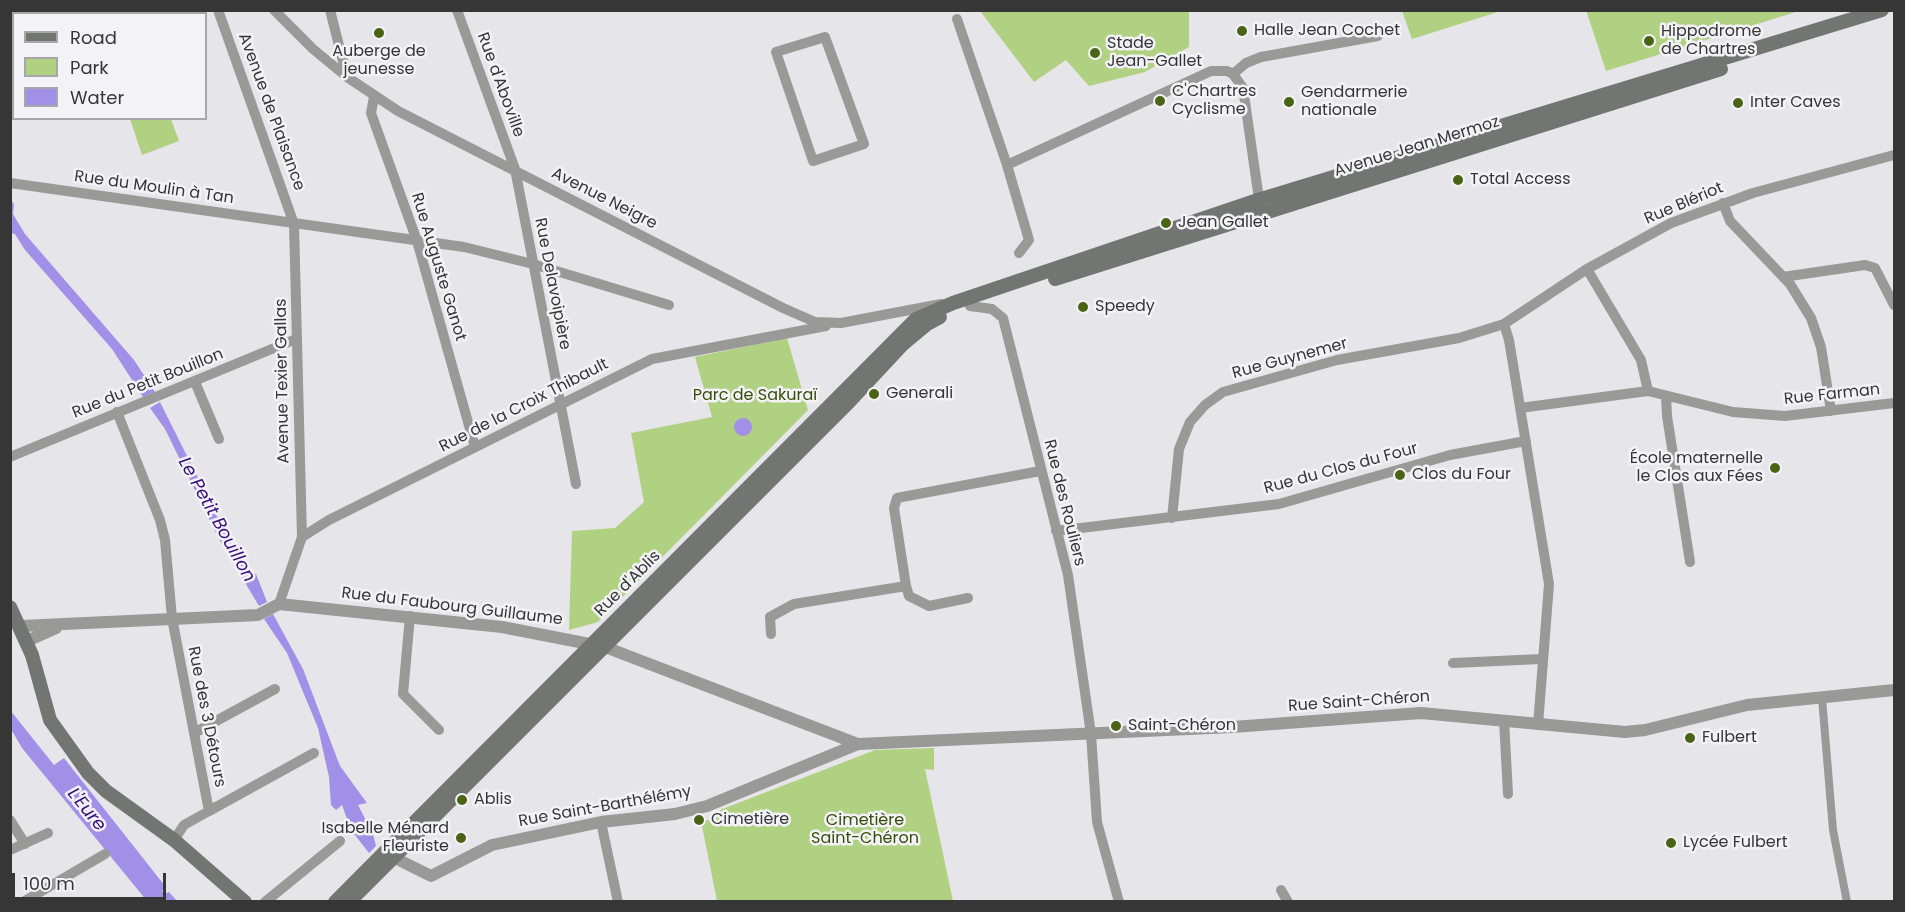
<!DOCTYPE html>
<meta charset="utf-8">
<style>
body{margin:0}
#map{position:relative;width:1905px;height:912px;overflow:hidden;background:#e6e5ea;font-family:Poppins,sans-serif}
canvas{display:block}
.frame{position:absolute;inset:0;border:12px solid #363637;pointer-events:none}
.legend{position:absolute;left:12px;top:12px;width:195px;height:108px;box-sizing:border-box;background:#f3f3f7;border:2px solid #a7a7aa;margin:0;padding:8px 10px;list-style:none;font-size:18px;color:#363637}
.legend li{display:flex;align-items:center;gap:12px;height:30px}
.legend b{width:30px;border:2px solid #a7a7aa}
.scale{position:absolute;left:12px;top:873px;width:154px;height:27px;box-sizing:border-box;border:3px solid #363637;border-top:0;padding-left:8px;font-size:18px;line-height:21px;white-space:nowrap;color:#363637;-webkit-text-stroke:4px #f3f3f7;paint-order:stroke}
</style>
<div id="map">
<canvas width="1905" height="912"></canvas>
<div class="frame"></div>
<ul class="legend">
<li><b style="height:8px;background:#737572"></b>Road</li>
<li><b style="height:16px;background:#b1d182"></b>Park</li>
<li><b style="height:16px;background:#a28fe8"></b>Water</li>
</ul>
<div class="scale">100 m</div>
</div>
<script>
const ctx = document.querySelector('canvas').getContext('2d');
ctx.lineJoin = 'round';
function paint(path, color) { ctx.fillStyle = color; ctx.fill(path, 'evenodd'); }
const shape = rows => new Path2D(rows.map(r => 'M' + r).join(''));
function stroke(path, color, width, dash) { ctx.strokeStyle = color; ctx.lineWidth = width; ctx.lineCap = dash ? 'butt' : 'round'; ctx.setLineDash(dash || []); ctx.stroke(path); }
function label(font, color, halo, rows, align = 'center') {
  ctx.font = font + ' Poppins,sans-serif'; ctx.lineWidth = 5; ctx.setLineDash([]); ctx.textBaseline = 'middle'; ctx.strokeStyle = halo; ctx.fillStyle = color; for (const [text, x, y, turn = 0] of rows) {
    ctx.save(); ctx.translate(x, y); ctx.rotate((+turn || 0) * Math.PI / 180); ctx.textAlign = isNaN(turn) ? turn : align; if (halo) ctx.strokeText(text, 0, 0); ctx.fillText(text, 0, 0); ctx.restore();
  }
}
paint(shape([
 [1586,10,1799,10,1799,11,1606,71],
 [980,11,1189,11,1189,47,1145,72,1089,86,1066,60,1034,82],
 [1402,11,1402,10,1501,11,1412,39],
 [130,119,171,119,179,141,142,155],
 [787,338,808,410,598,622,569,630,572,531,615,528,644,502,631,433,712,417,695,357],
 [934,748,934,770,925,769,953,901,717,901,701,821,716,819,720,810,875,750]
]), '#b1d182');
paint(shape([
 [10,197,14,205,13,214,25,234,134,360,155,392,143,397,112,349,25,250,15,234,11,233],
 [160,402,227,536,247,568,256,574,267,602,259,606,219,539,165,429,150,408],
 '734 427a9 9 0 1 1 18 0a9 9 0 1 1-18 0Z',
 [273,614,303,669,340,766,367,803,358,805,373,834,376,846,369,853,351,830,342,805,336,810,331,805,329,777,318,728,287,653,264,619],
 [10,710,54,765,64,758,165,886,162,891,164,894,169,892,177,901,147,901,22,748,11,729]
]), '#a28fe8');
stroke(shape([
 [1822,698,1833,830,1847,902]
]), '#999998', 8);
stroke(shape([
 [218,10,294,224,302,537],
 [274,10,313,49,347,77,398,111,783,308,815,322,841,323,941,304],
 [330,10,347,77],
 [457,10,515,169,576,484],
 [957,19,1007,165],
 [825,37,864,144,813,161,776,52,825,37],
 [1233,74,1246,63,1261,57,1378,36],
 [374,97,371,113,417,241,475,447],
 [10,183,464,247,533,264,669,305],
 [1723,203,1730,221,1790,284,1811,318,1821,347,1831,411],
 [1019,253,1029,240,1007,165,1211,71,1227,71,1233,74,1243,88,1261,213],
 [1587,269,1641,360,1648,391],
 [1783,277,1865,265,1875,268,1894,305],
 [970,306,992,309,1003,318,1068,575,1091,734,1097,822,1119,902],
 [1504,324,1509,340,1549,584,1538,725],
 [195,382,219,439],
 [1666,396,1667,416,1690,562],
 [1520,408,1648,391,1733,412,1785,416,1894,403],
 [117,412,160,520,165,540,172,618,209,811,184,825,174,840],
 [10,457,296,339],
 [1172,518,1179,449,1190,422,1205,405,1223,392,1337,360,1459,338,1504,324,1587,269,1671,223,1753,193,1894,155],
 [1056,531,1279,504,1450,455,1526,441],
 [906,586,909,596,929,606,968,598],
 [279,604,302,537,329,520,652,359,826,326],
 [410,616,403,694,439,730],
 [771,634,770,617,794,604,906,586,894,508,897,498,1040,471],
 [1453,663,1541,659],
 [1504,720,1508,794],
 [194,733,275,689],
 [209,811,314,753],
 [10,820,25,844],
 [601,822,618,902],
 [10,850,48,833],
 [1281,890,1288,902],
 [23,902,105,854],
 [265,902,340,841]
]), '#999998', 10);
stroke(shape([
 [21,626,258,615,279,604,502,627,605,647,858,744],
 [27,641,56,628],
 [395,858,431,876,492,845,601,822,675,814,707,806,858,744,1233,727,1421,713,1625,732,1645,730,1747,705,1894,690]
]), '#999998', 12);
stroke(shape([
 [1055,279,1721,69],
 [10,607,32,655,50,720,88,773,106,791,174,840,245,902],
 [335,902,916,319,953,303,1258,200,1882,10],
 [349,902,849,402,903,344,927,324,940,317]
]), '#737572', 14);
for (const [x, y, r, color] of [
 [1242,31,6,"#4a6415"],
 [379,33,6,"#4a6415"],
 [1649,41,6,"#4a6415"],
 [1095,53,6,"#4a6415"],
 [1160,101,6,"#4a6415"],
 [1289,102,6,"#4a6415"],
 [1738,103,6,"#4a6415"],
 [1458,180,6,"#4a6415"],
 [1166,223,6,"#4a6415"],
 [1083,307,6,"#4a6415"],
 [874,394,6,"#4a6415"],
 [1775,468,6,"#4a6415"],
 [1400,475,6,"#4a6415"],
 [1116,726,6,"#4a6415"],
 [1690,738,6,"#4a6415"],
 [462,800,6,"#4a6415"],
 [699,820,6,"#4a6415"],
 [461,838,6,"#4a6415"],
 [1671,843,6,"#4a6415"]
]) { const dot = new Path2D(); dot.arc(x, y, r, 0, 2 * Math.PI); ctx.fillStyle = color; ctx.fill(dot); stroke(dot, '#f3f3f7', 2); }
label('16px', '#363637', '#f3f3f7', [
 ["Halle Jean Cochet",1254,31],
 ["Hippodrome",1661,32],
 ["de Chartres",1661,50],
 ["Stade",1107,44],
 ["Jean-Gallet",1107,62],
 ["Auberge de",379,52,"center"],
 ["jeunesse",379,70,"center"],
 ["C'Chartres",1172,92],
 ["Cyclisme",1172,110],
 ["Gendarmerie",1301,93],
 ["nationale",1301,111],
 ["Inter Caves",1750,103],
 ["Total Access",1470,180],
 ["Jean Gallet",1178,223],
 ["Speedy",1095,307],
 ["Generali",886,394],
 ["École maternelle",1763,459,"right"],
 ["le Clos aux Fées",1763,477,"right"],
 ["Clos du Four",1412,475],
 ["Saint-Chéron",1128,726],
 ["Fulbert",1702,738],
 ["Ablis",474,800],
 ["Cimetière",711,820],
 ["Isabelle Ménard",449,829,"right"],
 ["Fleuriste",449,847,"right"],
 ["Lycée Fulbert",1683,843]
], 'left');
label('16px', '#363637', '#f3f3f7', [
 ["Rue d'Aboville",500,85,70],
 ["Avenue de Plaisance",271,112,70],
 ["Avenue Jean Mermoz",1417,147,-17],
 ["Rue du Moulin à Tan",154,188,8],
 ["Avenue Neigre",604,199,27],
 ["Rue Blériot",1684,204,-23],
 ["Rue Auguste Ganot",438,267,73],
 ["Rue Delavoipière",552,284,79],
 ["Rue Guynemer",1290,359,-15],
 ["Avenue Texier Gallas",283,381,-91],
 ["Rue du Petit Bouillon",148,384,-22],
 ["Rue Farman",1832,395,-6],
 ["Rue de la Croix Thibault",524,406,-27],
 ["Rue du Clos du Four",1341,469,-15],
 ["Rue des Rouliers",1064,503,76],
 ["Rue d'Ablis",628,584,-45],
 ["Rue du Faubourg Guillaume",452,607,7],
 ["Rue Saint-Chéron",1359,702,-4],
 ["Rue des 3 Détours",206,717,79],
 ["Rue Saint-Barthélémy",605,807,-10]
]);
label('16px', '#384e09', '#f3f3f7', [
 ["Parc de Sakuraï",755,396],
 ["Cimetière",865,821],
 ["Saint-Chéron",865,839]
]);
label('italic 18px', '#380e77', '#f3f3f7', [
 ["Le Petit Bouillon",216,520,61],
 ["L'Eure",86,810,51]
]);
</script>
